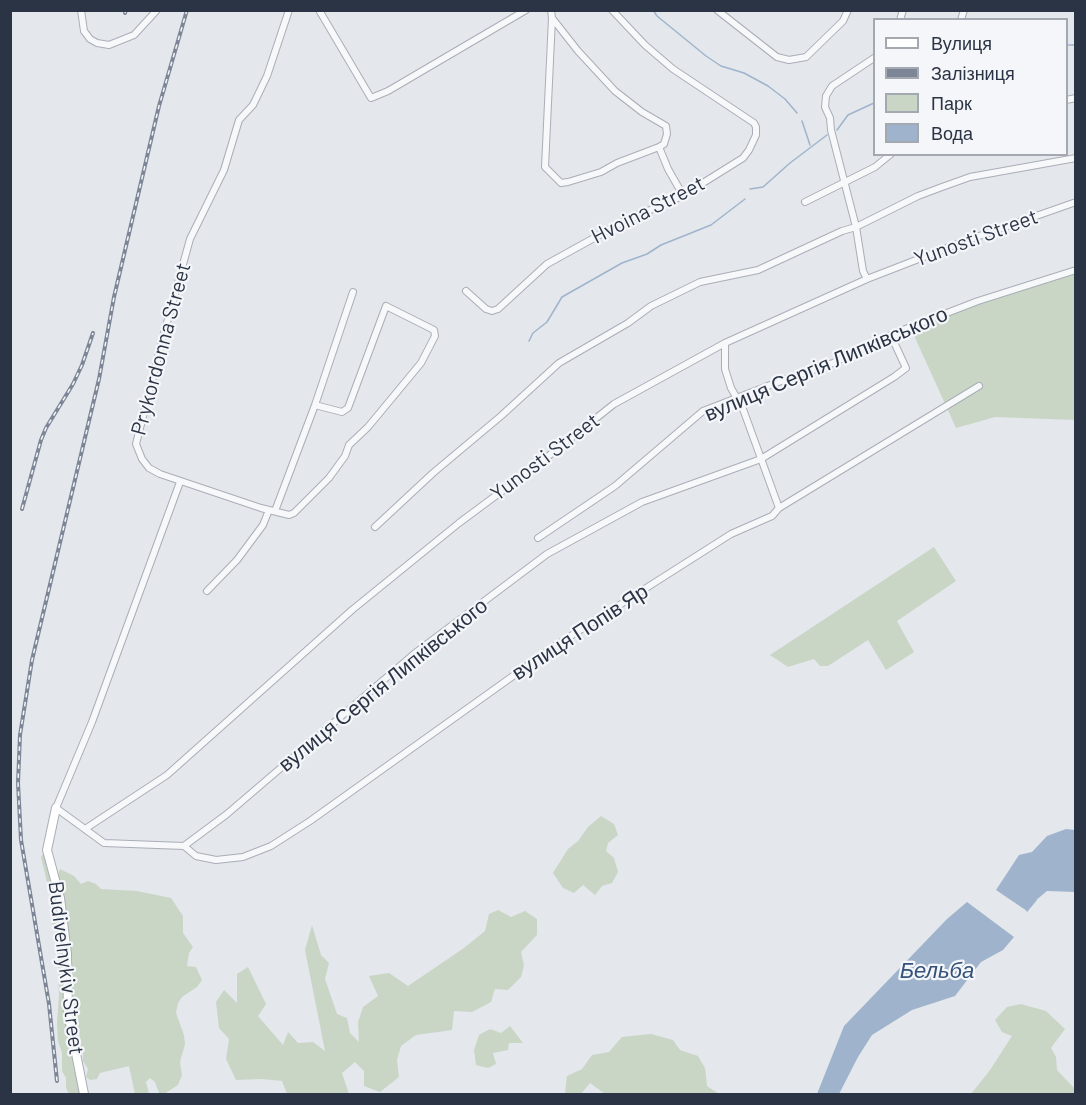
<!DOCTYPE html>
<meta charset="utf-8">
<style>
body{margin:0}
#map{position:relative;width:1086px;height:1105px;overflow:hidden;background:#e4e7ec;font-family:Barlow,sans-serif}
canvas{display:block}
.frame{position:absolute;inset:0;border:12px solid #2b3445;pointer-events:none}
.legend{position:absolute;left:873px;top:18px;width:195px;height:138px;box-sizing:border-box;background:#f4f6f9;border:2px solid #a4a8b1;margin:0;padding:8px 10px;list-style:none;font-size:18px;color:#2b3445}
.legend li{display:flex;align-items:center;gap:12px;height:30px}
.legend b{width:30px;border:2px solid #a4a8b1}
</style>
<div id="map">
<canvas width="1086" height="1105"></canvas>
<div class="frame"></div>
<ul class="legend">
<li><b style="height:8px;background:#fff"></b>Вулиця</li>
<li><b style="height:8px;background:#7d8696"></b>Залізниця</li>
<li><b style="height:16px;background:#c9d6c5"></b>Парк</li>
<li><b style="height:16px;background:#9fb4cc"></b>Вода</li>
</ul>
</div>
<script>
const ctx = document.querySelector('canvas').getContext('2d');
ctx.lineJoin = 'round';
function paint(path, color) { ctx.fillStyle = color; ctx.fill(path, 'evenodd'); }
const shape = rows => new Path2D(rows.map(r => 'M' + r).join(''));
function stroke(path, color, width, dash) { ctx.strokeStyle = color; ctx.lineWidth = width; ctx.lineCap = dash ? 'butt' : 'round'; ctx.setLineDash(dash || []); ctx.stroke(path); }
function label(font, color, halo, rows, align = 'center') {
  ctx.font = font + ' Barlow,sans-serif'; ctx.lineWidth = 4.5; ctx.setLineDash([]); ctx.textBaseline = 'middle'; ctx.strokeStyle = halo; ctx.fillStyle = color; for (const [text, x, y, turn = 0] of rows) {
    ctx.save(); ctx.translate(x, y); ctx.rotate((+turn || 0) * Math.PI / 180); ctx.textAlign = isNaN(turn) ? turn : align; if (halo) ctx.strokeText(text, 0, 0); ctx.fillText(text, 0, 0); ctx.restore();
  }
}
paint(shape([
 [1075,271,1075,420,995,417,956,428,912,331,982,301],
 [934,547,956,581,897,621,914,652,886,670,868,640,828,666,820,666,814,659,788,667,770,655],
 [601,816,614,824,618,835,608,843,606,851,614,858,618,872,612,883,602,886,595,895,583,885,574,893,563,888,553,873,568,849,578,841,588,827],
 [43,854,47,859,57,898,64,951,62,959,65,978,64,1008,80,1094,69,1094,66,1088,66,1078,62,1071,62,1053,58,1041,57,1023,59,996,57,946,56,932,52,923,54,915,50,910,50,895,41,857],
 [60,869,74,876,81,884,88,881,96,884,101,889,137,891,171,898,183,916,183,933,193,947,189,953,187,966,196,967,202,980,197,987,182,997,178,1003,176,1013,184,1035,185,1044,180,1062,182,1075,178,1085,164,1094,159,1093,155,1082,150,1078,146,1082,149,1094,135,1094,129,1066,100,1073,97,1079,90,1080,86,1077,88,1069,83,1061,83,1051,79,1044,80,1035,73,1024,74,1013,71,1008,72,988,70,980,68,927,64,912,65,903,60,888,58,875],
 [498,910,511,917,525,911,537,919,537,935,521,952,524,965,521,977,508,990,495,989,491,1002,472,1012,454,1011,452,1030,416,1035,401,1046,397,1060,399,1077,380,1092,364,1086,364,1071,355,1062,342,1073,349,1094,287,1094,282,1081,262,1079,236,1080,226,1059,229,1039,219,1028,216,1002,224,990,237,1003,237,974,248,967,266,1004,258,1016,283,1045,288,1032,298,1043,313,1042,325,1051,305,950,312,925,321,955,329,963,325,979,337,1014,347,1018,350,1033,359,1042,358,1022,363,1007,378,996,369,976,389,973,408,986,464,948,485,931,489,914],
 [1021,1004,1046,1011,1065,1029,1051,1048,1056,1057,1057,1070,1075,1089,1075,1094,971,1094,990,1070,1012,1036,1002,1032,995,1020,1007,1007],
 [510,1026,523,1043,509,1043,508,1050,493,1053,496,1064,488,1068,476,1065,474,1050,479,1035,490,1029,501,1033],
 [651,1034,673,1040,680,1050,698,1056,705,1068,707,1086,719,1094,605,1094,590,1083,581,1094,565,1094,567,1076,582,1069,592,1055,609,1052,622,1037]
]), '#c9d6c5');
paint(shape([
 [1066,829,1075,830,1075,892,1047,891,1035,901,1027,911,996,890,1019,855,1032,852,1047,836],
 [967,902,1014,937,1003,950,981,962,955,996,912,1010,872,1035,858,1057,839,1094,817,1094,844,1026,947,919]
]), '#9fb4cc');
stroke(shape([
 [653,10,657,16,706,56,721,66,744,73,768,86,785,99,797,113],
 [1066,45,1076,45],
 [802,121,810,145],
 [837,130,848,115,874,103],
 [750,189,763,187,790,163,827,135],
 [529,341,533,333,547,322,562,297,622,263,647,254,661,245,711,225,745,199],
 [1027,911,1036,900]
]), '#9fb4cc', 1.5);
const street = shape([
 [81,10,84,31,90,39,97,43,109,45,134,35,157,10],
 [289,10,267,76,253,105,239,120,224,170,190,239,163,337,136,444,142,459,149,468,160,474,261,508,289,515,294,513,329,478,345,456,349,445,368,427,421,363,435,336,434,330,386,306,348,408,342,412,315,405],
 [319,10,371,98,388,91,526,10],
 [551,10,552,18,545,167,561,183,568,182,601,172,617,163,659,147,664,144,667,134,666,126,642,112,615,91,578,51,552,18],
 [717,10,777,57,789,60,806,57,843,21,848,10],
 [900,20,903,10],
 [961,20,964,10],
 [1066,100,1076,98],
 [659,147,668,169,680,190],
 [805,202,875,167,891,154],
 [867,279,863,271,856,227,831,130,830,118,825,107,826,96,832,86,874,58],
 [466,291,486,309,492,311,498,309,547,264,623,222,682,196,743,158,749,150,756,135,756,127,754,123,673,69,645,45,612,10],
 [725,343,725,369,731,388,743,409,779,508],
 [180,482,92,722,56,808,104,843,184,846],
 [275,511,315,405,353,292],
 [375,527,433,473,501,416,559,363,628,323,651,306,700,282,758,270,842,231,856,227,918,196,942,187,970,177,1076,158],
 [538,538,615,486,703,411,773,384,833,363,895,333,978,301,1076,270],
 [207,591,237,560,263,525,269,510],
 [85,829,167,775,352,610,459,523,537,465,614,404,725,343,867,279,965,241,1076,202],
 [184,846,196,856,216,860,243,857,271,846,310,821,555,646,731,534,772,516,779,508,979,386],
 [184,846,227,814,414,654,547,554,642,502,761,459,894,377,906,368,893,340,895,333]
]);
const secondary = shape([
 [56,808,47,850,60,898,67,954,68,1013,84,1094]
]);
stroke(street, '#a9aeb7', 8);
stroke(secondary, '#a9aeb7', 10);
stroke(street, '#f7f8fa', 6);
stroke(secondary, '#fff', 8);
const rail = shape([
 [125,13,126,10],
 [22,509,41,440,46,428,73,384,82,365,93,333],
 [57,1081,49,1004,21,840,18,783,20,735,32,660,99,379,114,297,159,106,187,10]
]);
stroke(rail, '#7d8696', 4);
stroke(rail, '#f4f6f9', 1.5, [4.5]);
label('21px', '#2b3445', '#f4f6f9', [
 ["Hvoina Street",648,210,-27],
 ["Yunosti Street",976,238,-20],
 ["Prykordonna Street",161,349,-75],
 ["вулиця Сергія Липківського",826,364,-23],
 ["Yunosti Street",545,457,-37],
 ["вулиця Попів Яр",580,632,-33],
 ["вулиця Сергія Липківського",383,685,-39],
 ["Budivelnykiv Street",66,968,83]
]);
label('italic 22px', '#34527a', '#f4f6f9', [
 ["Бельба",937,971]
]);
</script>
